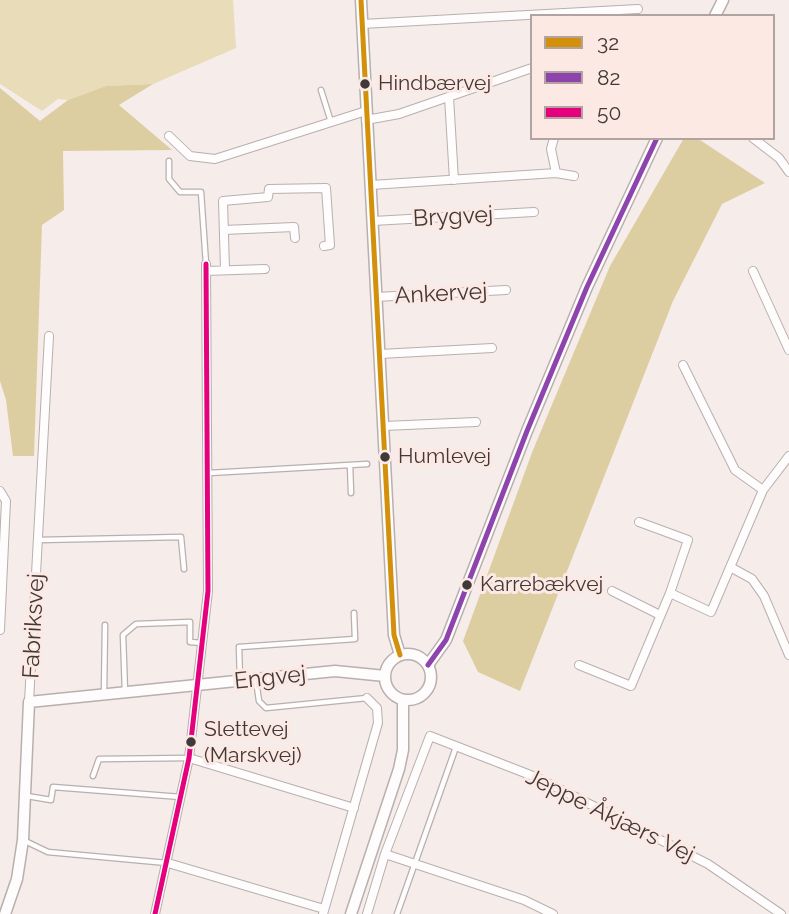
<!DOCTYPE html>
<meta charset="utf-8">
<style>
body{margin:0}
#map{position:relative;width:789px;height:914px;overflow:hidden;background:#f6ecea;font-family:Raleway,sans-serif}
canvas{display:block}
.legend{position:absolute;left:530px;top:14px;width:245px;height:126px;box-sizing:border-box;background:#fce9e4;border:2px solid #b1a39f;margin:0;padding:9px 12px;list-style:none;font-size:21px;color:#413937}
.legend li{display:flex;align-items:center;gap:14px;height:35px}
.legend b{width:35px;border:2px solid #b1a39f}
</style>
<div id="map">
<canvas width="789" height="914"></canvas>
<ul class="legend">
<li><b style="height:9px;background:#d3900b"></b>32</li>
<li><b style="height:9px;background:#8e44ad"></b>82</li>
<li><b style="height:9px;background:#e5007d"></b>50</li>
</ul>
</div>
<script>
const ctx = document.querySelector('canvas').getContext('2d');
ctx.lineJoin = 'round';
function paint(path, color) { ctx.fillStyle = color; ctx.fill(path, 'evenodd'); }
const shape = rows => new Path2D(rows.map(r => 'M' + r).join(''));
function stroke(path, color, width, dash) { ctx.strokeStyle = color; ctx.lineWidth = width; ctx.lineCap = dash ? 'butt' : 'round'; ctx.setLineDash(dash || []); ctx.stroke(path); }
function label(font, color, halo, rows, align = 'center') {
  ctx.font = font + ' Raleway,sans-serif'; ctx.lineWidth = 6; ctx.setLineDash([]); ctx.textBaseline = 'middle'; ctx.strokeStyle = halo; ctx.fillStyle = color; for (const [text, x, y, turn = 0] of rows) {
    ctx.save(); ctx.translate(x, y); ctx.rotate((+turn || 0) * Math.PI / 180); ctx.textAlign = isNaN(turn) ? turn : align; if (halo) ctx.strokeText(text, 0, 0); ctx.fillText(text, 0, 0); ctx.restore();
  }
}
paint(shape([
 [0,0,233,0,236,48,153,84,106,86,68,100,58,99,42,111,0,84]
]), '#e8dcb9');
paint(shape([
 [153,84,119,105,172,150,63,151,64,210,42,225,34,456,13,456,6,400,0,381,0,88,40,121,68,100,106,86],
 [684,138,697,138,765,183,722,204,673,301,520,691,478,672,463,641,533,450,610,266]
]), '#dccea1');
const service = shape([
 [321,90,331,122],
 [169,161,169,179,180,192,201,192,206,264],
 [350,465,351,493],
 [209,473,367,464],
 [39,540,181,537,184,569],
 [240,680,239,647,355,639,354,613],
 [256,680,259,701,266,708,367,698],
 [125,692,123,635,136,624,190,622,190,642,202,643],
 [104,694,105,625],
 [93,776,99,759,188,758],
 [27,796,51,800,53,787,181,797],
 [25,841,48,852,167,863],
 [397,914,456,747]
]);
const minor = shape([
 [362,24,638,9],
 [449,97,454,180],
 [366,120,399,114,532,68],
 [169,136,190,156,215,159,366,111],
 [753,138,779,158,789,172],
 [556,173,574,176],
 [371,185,556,173,551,149,554,138],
 [373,221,534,212],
 [224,230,294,227,295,238],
 [225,270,223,201,268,197,269,189,326,188,330,245,324,246],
 [206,271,265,269],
 [753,271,789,350],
 [376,297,506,290],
 [380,354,492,348],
 [683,365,735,470,763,490],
 [384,426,476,422],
 [0,491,6,501,0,630],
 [639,522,688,540,670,593],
 [732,568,752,579,764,596,789,655],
 [612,591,660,615],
 [579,665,631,686,670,593,711,612,763,490,789,456],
 [29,702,49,336],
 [189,758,354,808],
 [385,854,524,900,553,914],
 [168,863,324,909],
 [155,914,189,758,208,591,206,264],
 [323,914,378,723,377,708,367,698],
 [367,914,385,854,430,736,538,778,708,864,781,914]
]);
const tertiary = shape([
 [361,0,394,635,400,655],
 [715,16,723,0],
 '385 677a23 23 0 1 1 46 0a23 23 0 1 1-46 0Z',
 [428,665,446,640,527,431,587,287,657,138],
 [5,914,17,879,23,840,29,702,335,671,385,676],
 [351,914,399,769,403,750,403,700]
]);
stroke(service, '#b7b0ae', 7);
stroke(minor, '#b7b0ae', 10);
stroke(tertiary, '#b7b0ae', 13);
stroke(service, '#fefcfc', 4.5);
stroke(minor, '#fefcfc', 8);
stroke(tertiary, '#fefcfc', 10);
stroke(shape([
 [361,0,394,635,400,655]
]), '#d3900b', 5);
stroke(shape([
 [428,665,446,640,527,431,587,287,657,138]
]), '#8e44ad', 5);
stroke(shape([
 [155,914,189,758,208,591,206,264]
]), '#e5007d', 5);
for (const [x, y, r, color] of [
 [365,84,6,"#413937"],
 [385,457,6,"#413937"],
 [467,585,6,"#413937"],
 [191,742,6,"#413937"]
]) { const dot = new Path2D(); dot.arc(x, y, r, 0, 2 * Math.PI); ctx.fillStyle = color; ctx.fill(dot); stroke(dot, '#fce9e4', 2.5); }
label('21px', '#413937', '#fce9e4', [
 ["Hindbærvej",378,84],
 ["Humlevej",398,457],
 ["Karrebækvej",480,585],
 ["Slettevej",204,730],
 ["(Marskvej)",204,756]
], 'left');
label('23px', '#413937', '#fce9e4', [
 ["Brygvej",453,217,-3],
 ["Ankervej",441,294,-3],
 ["Fabriksvej",34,626,-87],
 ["Engvej",270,678,-6],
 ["Jeppe Åkjærs Vej",610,816,26]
]);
</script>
